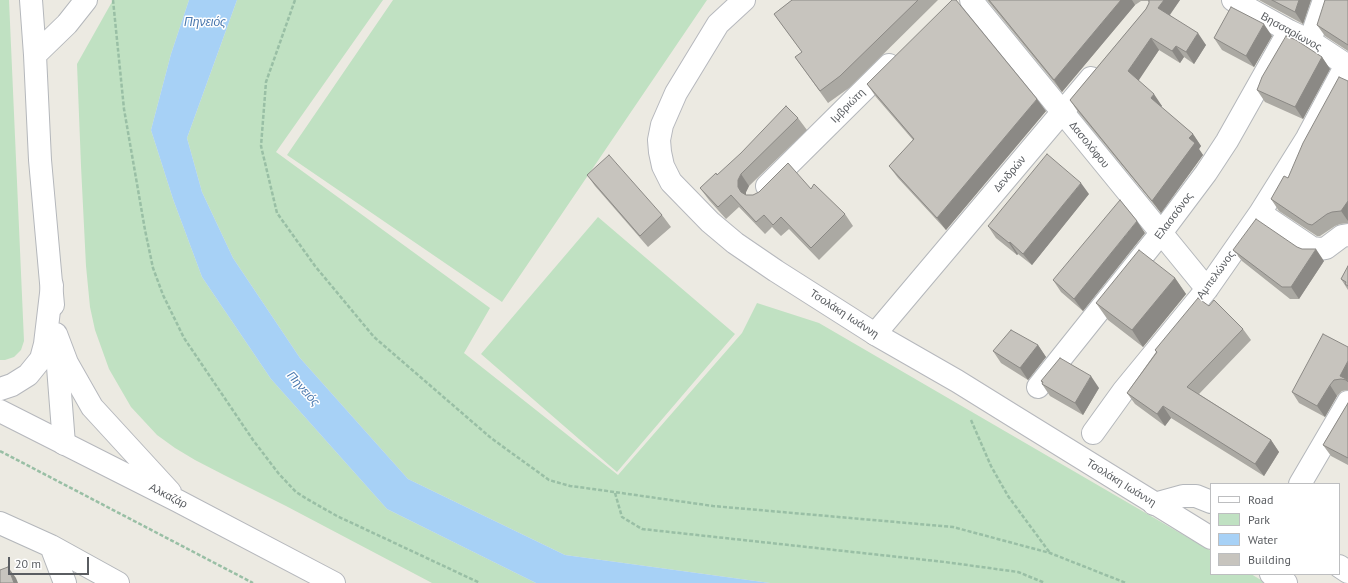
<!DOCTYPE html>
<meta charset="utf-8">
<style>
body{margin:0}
#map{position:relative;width:1348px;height:583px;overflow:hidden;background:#eceae2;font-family:"PT Sans",sans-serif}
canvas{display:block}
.legend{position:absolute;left:1210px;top:483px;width:130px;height:92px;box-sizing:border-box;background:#fff;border:1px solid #bdbec0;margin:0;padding:5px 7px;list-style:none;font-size:12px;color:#5a5d61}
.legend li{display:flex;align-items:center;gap:8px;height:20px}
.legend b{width:20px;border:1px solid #bdbec0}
.scale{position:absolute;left:8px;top:557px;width:81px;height:18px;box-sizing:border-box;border:2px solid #5a5d61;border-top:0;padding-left:5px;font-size:12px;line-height:14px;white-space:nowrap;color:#5a5d61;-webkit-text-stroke:3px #fff;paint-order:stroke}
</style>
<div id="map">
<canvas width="1348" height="583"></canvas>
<ul class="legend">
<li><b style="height:5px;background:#fff"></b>Road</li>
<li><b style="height:11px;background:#c0e1c2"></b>Park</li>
<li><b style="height:11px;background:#a7d1f6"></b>Water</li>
<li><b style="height:11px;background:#c7c4be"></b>Building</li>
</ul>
<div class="scale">20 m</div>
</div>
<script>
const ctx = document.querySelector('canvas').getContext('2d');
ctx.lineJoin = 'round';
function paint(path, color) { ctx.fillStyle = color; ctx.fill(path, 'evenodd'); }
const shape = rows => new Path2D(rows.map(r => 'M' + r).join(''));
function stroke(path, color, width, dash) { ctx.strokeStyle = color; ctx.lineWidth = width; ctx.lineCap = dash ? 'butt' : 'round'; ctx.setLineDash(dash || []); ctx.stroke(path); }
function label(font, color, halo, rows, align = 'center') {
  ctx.font = font + ' "PT Sans",sans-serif'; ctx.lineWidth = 3; ctx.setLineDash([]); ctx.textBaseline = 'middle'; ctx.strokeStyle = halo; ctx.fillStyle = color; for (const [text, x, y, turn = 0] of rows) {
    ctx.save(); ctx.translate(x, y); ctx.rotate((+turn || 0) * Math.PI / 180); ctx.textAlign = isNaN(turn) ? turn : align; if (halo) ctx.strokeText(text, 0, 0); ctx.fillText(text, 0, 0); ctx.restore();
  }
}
paint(shape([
 [0,0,9,0,24,341,21,350,14,357,5,360,0,360],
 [113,0,189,0,171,54,151,130,173,199,202,277,271,379,387,509,536,583,432,583,286,506,224,475,195,460,175,448,157,435,131,407,109,369,95,330,90,307,86,266,81,166,77,64],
 [237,0,383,0,276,152,490,308,464,353,618,475,742,333,757,303,819,323,1211,551,1211,574,1251,574,1266,583,770,583,565,555,408,479,300,358,233,258,202,192,187,138],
 [393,0,707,0,502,302,287,155],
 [598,217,735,334,617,472,481,354]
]), '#c0e1c2');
paint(shape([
 [189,0,237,0,187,138,202,192,233,258,300,358,408,479,565,555,770,583,536,583,387,509,271,379,202,277,173,199,151,130,171,54]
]), '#a7d1f6');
const street = shape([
 [31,0,35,55,40,160,53,305],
 [971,0,1207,289],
 [1233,0,1289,31,1310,41,1348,66],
 [1310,41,1324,0],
 [35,55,67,24,86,0],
 [767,186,889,65],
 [1260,213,1312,248,1320,249,1326,248,1342,236,1348,235],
 [875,334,1091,78],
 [56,341,64,444],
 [1038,387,1161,233,1206,173,1227,141,1289,31],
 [1093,433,1124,390,1207,289,1260,213,1307,138,1346,65],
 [1300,484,1348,402],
 [1154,504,1183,496,1196,496,1211,502],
 [0,523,51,546,118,583],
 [51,546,65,583],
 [1339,566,1348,572]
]);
const secondary = shape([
 [744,0,718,24,676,93,662,125,659,140,660,152,663,166,671,182,710,222,735,243,776,271,875,334,957,381,1015,417,1211,538],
 [56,334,67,363,92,407,170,492],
 [0,389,12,385,28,375,41,359,45,344,52,285],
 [0,411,178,501,334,583],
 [1271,574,1286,583]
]);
stroke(street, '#b4b7bb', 24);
stroke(secondary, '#b6b8bd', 24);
stroke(shape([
 [113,0,124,109,145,230,153,268,163,295,184,338,253,440,279,474,296,492,307,499,337,516,480,583],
 [295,0,266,82,261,146,277,213,315,266,374,337,491,438,549,480,570,486,593,489,713,506,953,527,1050,553,1126,583],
 [971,420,991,466,1008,496,1050,553],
 [0,451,253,583],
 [615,493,622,517,642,529,945,562,1018,572,1045,583]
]), '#99bfa5', 2.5, [4, 2]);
stroke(street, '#fff', 22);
stroke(secondary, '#fff', 22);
paint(shape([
 [792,0,938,0,849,88,828,103,795,57,802,52,774,14],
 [987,0,1180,0,1170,15,1206,45,1194,64,1184,57,1180,63,1159,50,1138,80,1162,106,1161,107,1193,134,1201,146,1199,149,1203,155,1161,213,1078,112,1070,100,1146,9,1149,3,1149,2,1148,1,1141,1,1135,5,1062,92],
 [1259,0,1311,0,1303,24],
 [1348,0,1348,51,1325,36,1317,25],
 [1272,36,1254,67,1222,50,1214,38],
 [1322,57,1330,69,1303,119,1265,102,1257,90],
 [1348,81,1348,223,1340,224,1335,226,1320,236,1317,236,1279,211,1271,199,1288,178],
 [867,84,1046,111,946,230,898,178,889,166,913,140,876,97],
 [798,118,807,130,749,186,746,192,746,195,753,195,811,189,845,214,853,226,819,260,789,229,781,236,772,227,765,234,739,207,726,219,709,200,700,188,717,175],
 [587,175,662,215,671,227,648,247,595,186],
 [1089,194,1032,265,1018,254,1017,255,996,238,988,226],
 [1145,233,1083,311,1061,292,1053,280],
 [1233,250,1324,261,1299,299,1290,299,1242,261],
 [1348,266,1348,290,1341,279],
 [1175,278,1186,294,1143,347,1108,320,1096,303],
 [1209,306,1243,329,1251,340,1199,394,1271,440,1279,452,1264,476,1171,418,1165,426,1135,404,1127,393,1156,352,1155,350],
 [1038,345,1046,357,1028,380,1001,363,993,351],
 [1348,347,1348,390,1342,391,1337,396,1325,417,1299,403,1292,392],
 [1041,381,1099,388,1083,415,1050,396,1042,384,1042,383],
 [1348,403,1348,465,1331,456,1323,445]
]), '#aba9a3');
paint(shape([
 [1121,0,1132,0,1135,5,1062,92,1054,80],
 [1164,0,1180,0,1166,20,1158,8],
 [1299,0,1311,0,1303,24,1295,12],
 [1264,24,1272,36,1254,67,1246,56],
 [1198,33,1206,45,1194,64,1186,52],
 [1151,38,1159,50,1137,83,1128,71],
 [1176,46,1184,57,1180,63,1172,51],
 [1322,57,1330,69,1303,119,1295,107],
 [1154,94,1162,106,1159,109,1151,98],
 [1037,99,1046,111,946,230,937,218],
 [1193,134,1201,146,1199,149,1203,155,1161,213,1152,201,1189,138],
 [741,174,749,186,746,192,746,199,749,204,738,187,738,180],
 [1081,183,1089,194,1032,265,1023,254],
 [1348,201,1348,221,1341,211],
 [1137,221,1145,233,1083,311,1074,299],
 [1010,242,1018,254,1017,255,1009,243],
 [1316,249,1324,261,1299,299,1291,287],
 [1175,278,1186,294,1143,347,1132,330],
 [1038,345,1046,357,1028,380,1020,368],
 [1348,361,1348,382,1340,376],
 [1091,376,1099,388,1083,415,1075,403],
 [1330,385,1337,396,1325,417,1317,406],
 [1163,406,1171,418,1165,426,1157,414],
 [1271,440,1279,452,1264,476,1255,464],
 [8,567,16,578,18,583,14,583]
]), '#8b8985');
const building = shape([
 [792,0,918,0,840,76,820,91,795,57,802,52,774,14,792,0],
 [952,0,956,0,1037,99,937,218,889,166,914,139,867,84,952,0],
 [989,0,1121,0,1054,80,989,0],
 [1149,0,1164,0,1158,8,1198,33,1186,52,1176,46,1172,51,1151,38,1128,71,1154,94,1151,98,1193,134,1189,138,1195,143,1152,201,1070,100,1146,9,1149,3,1149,0],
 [1272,0,1299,0,1295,12,1272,0],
 [1325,0,1348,0,1348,45,1317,25,1325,0],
 [1231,7,1264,24,1246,56,1214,38,1231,7],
 [1286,36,1296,40,1322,57,1295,107,1257,90,1262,77,1286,36],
 [1339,77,1348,81,1348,201,1341,211,1332,212,1327,214,1312,225,1308,224,1271,199,1284,176,1288,178,1303,143,1339,77],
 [786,106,798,118,741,174,738,180,738,187,741,192,746,195,753,195,759,192,788,163,811,189,814,184,845,214,811,248,781,217,773,225,764,215,756,222,731,195,718,207,700,188,716,173,717,175,741,153,786,106],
 [1047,154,1081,183,1023,254,1010,242,1009,243,988,226,1047,154],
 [609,155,662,215,640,236,587,175,609,155],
 [1120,200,1137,221,1074,299,1053,280,1120,200],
 [1256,219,1297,247,1302,249,1316,249,1291,287,1282,287,1233,250,1256,219],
 [1139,250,1175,278,1132,330,1096,303,1139,250],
 [1348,266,1348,286,1345,284,1346,282,1341,279,1348,266],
 [1198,298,1209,306,1214,300,1243,329,1187,387,1271,440,1255,464,1163,406,1157,414,1127,393,1157,352,1155,350,1198,298],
 [1011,330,1038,345,1020,368,993,351,1011,330],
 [1323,334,1348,347,1348,361,1340,376,1348,380,1348,382,1347,380,1341,379,1334,380,1330,385,1317,406,1292,392,1323,334],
 [1060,358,1091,376,1075,403,1042,384,1043,382,1041,381,1060,358],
 [1348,403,1348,458,1323,445,1348,403],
 [8,567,14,583,0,583,0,570,8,567]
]);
paint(building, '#c7c4be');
stroke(building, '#8b8985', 1);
label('11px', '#5a5d61', '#fff', [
 ["Βησσαρίωνος",1291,32,29],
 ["Ιμβριώτη",848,106,-45],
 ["Δασολόφου",1089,145,51],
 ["Δενδρών",1010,174,-50],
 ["Ελασσόνος",1174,216,-53],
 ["Αμπελώνος",1216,275,-54],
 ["Τσολάκη Ιωάννη",844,314,33],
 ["Τσολάκη Ιωάννη",1121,483,32],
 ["Αλκαζάρ",168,496,27]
]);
label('italic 12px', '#4a78ae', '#fff', [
 ["Πηνειός",205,23],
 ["Πηνειός",303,389,48]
]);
</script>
